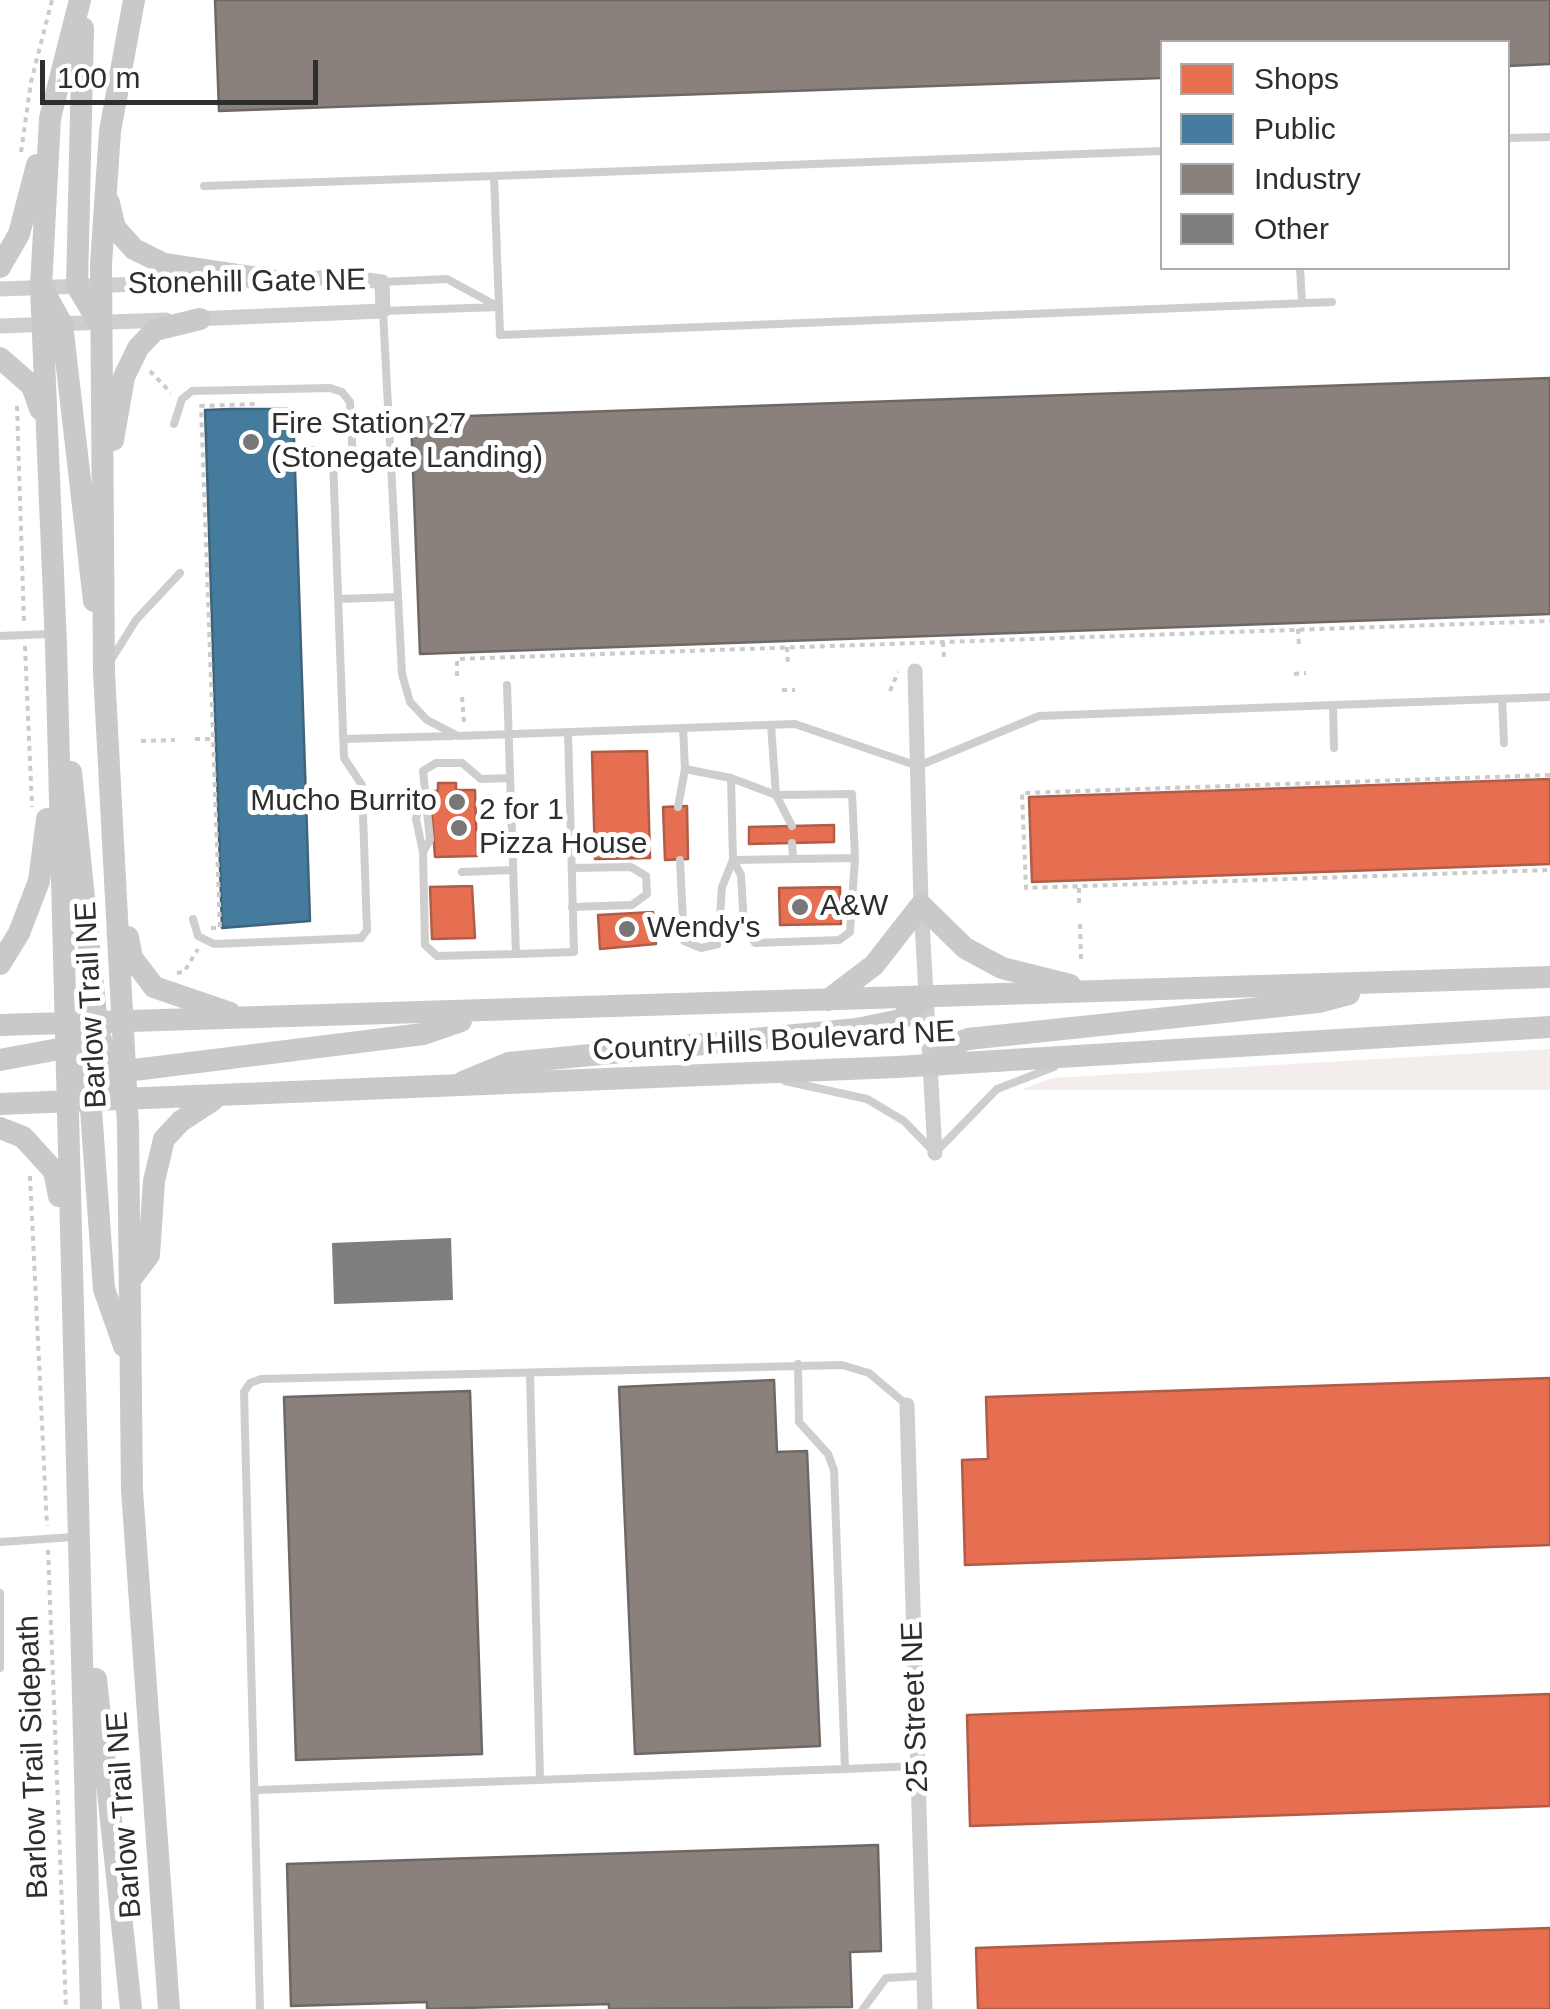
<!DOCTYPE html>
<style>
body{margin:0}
#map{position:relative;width:1550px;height:2009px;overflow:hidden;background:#fff;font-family:Arial,sans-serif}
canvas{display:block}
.legend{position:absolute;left:1160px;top:40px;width:350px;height:230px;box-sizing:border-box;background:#fff;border:2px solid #ababab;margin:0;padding:12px 18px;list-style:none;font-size:30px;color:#2e2e2e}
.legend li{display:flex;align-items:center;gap:20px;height:50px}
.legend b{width:50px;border:2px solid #ababab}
.scale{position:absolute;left:40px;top:60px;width:278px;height:45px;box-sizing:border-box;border:5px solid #2e2e2e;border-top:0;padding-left:12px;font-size:30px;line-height:35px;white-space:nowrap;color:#2e2e2e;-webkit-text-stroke:8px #fff;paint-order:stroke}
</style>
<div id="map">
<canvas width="1550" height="2009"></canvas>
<ul class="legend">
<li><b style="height:28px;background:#e76f51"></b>Shops</li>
<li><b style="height:28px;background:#457b9d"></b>Public</li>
<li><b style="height:28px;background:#8a817c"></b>Industry</li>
<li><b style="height:28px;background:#7e7e7e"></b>Other</li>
</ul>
<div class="scale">100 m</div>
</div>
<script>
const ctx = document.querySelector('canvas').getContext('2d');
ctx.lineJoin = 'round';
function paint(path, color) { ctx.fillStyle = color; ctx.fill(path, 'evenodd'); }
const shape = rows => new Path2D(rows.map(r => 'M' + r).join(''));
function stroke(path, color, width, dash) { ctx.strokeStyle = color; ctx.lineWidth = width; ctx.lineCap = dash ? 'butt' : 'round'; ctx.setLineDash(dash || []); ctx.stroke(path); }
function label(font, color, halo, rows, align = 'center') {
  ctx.font = font + ' Arial,sans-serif'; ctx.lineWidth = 10; ctx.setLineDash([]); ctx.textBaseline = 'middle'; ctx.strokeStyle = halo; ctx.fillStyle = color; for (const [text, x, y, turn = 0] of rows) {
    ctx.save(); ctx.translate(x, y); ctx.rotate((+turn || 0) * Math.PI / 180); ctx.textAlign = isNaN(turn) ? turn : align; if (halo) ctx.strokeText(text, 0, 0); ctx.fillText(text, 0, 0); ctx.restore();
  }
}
paint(shape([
 [1550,1049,1550,1090,1022,1090,1052,1078]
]), '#f3edec');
const shops = shape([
 [647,751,650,858,595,859,592,752,647,751],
 [1550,779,1550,864,1032,882,1029,797,1550,779],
 [438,783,456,783,456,790,475,790,477,856,435,857,430,791,438,791,438,783],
 [687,806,688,859,665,860,663,807,687,806],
 [834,825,834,842,749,844,749,827,834,825],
 [472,886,475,938,432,939,430,887,472,886],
 [840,887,841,924,780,925,779,888,840,887],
 [653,912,656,944,600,949,598,915,653,912],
 [1550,1378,1550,1545,965,1565,962,1460,988,1459,986,1397,1550,1378],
 [1550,1694,1550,1806,970,1826,967,1715,1550,1694],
 [1550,1928,1550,2009,978,2009,976,1948,1550,1928]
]);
paint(shops, '#e76f51');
stroke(shops, '#b05c46', 2.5);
const public = shape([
 [230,409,293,409,310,921,222,928,205,410,230,409]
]);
paint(public, '#457b9d');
stroke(public, '#3e647c', 2.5);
const industry = shape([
 [215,0,1550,0,1550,64,1508,66,1508,42,1162,42,1162,78,219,111,215,0],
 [1550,378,1550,614,420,654,411,418,1550,378],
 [774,1380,777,1452,807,1451,820,1746,635,1754,619,1387,774,1380],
 [470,1391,482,1754,296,1760,284,1397,470,1391],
 [878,1845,881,1951,850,1952,852,2007,609,2009,609,2004,427,2009,427,2002,291,2006,287,1864,878,1845]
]);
paint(industry, '#8a817c');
stroke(industry, '#6e6865', 2.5);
paint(shape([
 [451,1238,453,1300,334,1304,332,1243]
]), '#7e7e7e');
stroke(shape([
 [21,152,31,82,52,0],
 [150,371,171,393],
 [17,406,24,622],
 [1298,629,1299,647],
 [943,642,944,660],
 [25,646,32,807],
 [787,647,788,666],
 [1294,674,1306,673],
 [457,676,457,659,1550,621],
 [782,690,795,690],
 [890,691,898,672],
 [462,697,464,722],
 [195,739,213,739],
 [141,741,175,740],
 [1550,775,1022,793,1026,888,1550,870],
 [1079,888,1079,904],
 [1080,924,1081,960],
 [211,928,220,928,201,406,257,404],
 [177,973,184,972,198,949],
 [30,1176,47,1526],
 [48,1550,66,2009]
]), '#cbcbcb', 4, [5, 5]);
stroke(shape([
 [1508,138,1550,137],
 [204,186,494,176],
 [1300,268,1302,303],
 [382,282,447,279,495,305],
 [1332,302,500,335,499,307,383,311,402,674,410,702,427,720,458,736,795,724,918,766,1039,716,1550,697],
 [499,307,494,176,1162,151],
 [174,424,182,399,192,391,330,388,342,392,350,402,353,459],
 [294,451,315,450,333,459,392,458],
 [339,599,398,597],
 [0,636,50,634],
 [111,660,136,620,180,573],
 [507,685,516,954,574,952,568,732],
 [1502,699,1504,743],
 [1333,705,1334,748],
 [771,725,776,795,792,826],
 [683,728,685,769,731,778,733,860,855,858,852,794,776,795,731,778],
 [343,739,453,736],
 [510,778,481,779,462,763,436,763,423,771,430,840,423,852,425,945,437,956,516,954],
 [421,797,416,819,423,852],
 [678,807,685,769],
 [792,843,793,859],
 [680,860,684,941,701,948,718,944,722,887,733,860],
 [733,860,741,875,744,925,755,943,839,940,850,932,855,858],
 [572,868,631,867,646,876,647,894,632,905,572,907],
 [462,872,513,870],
 [193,919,198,936,214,944,361,938,367,930,362,785,344,758,333,459],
 [785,1081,867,1099,904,1121,935,1153,997,1089,1054,1067],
 [798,1364,799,1422,828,1454,834,1470,845,1769,917,1766],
 [530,1374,540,1779],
 [0,1542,74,1537],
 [0,1593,0,1668],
 [257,1790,845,1769],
 [260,2009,244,1392,250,1383,261,1379,842,1365,869,1373,907,1405],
 [863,2009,886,1978,922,1976]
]), '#cecece', 8);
stroke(shape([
 [0,289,226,281],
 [194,319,383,311,382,282,346,277,264,280],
 [0,326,166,320],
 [915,671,921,905,935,1153],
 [907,1405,925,2009]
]), '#cecece', 15);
stroke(shape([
 [80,0,50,118,41,287,56,645,91,2009],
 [134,0,110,131,101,264,104,672,128,1125,132,1490,169,2009],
 [83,28,77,286,98,321],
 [109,203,115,228,134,249,164,264,271,280],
 [0,267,19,234,37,165],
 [43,290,62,324,94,601],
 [0,358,32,386,40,409],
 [113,440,124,377,138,348,155,330,200,319],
 [71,772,97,1024,110,1076,127,1100],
 [128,937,132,958,154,987,230,1013],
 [0,964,19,933,39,881,47,819],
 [828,1000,874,965,921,905,965,948,1002,968,1070,985],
 [0,1025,1550,977],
 [69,1031,89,1082,104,1289,124,1346],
 [0,1060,75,1046],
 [930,1065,949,1046,968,1039,1318,1002,1349,994],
 [463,1082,509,1063,857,1029,900,1020,926,997],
 [66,1102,89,1082,126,1071,423,1034,461,1021],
 [0,1104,897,1067,1550,1027],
 [0,1128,23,1137,54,1171,59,1196],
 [130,1280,149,1255,154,1181,164,1139,181,1121,213,1100],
 [96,1679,131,2009]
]), '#c9c9c9', 22);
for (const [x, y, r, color] of [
 [251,442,10,"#777"],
 [457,802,10,"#777"],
 [459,828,10,"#777"],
 [800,907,10,"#777"],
 [627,929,10,"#777"]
]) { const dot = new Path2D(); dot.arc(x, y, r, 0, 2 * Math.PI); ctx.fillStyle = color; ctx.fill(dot); stroke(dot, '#fff', 4); }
label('30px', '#2e2e2e', '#fff', [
 ["Stonehill Gate NE",247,283,-1],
 ["Barlow Trail NE",92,1005,-93],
 ["Country Hills Boulevard NE",774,1042,-3],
 ["25 Street NE",916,1707,-92],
 ["Barlow Trail Sidepath",34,1757,-92],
 ["Barlow Trail NE",125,1815,-94]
]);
label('30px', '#2e2e2e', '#fff', [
 ["Fire Station 27",271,425],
 ["(Stonegate Landing)",271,459],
 ["Mucho Burrito",437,802,"right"],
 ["2 for 1",479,811],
 ["Pizza House",479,845],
 ["A&W",820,907],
 ["Wendy's",647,929]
], 'left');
</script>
